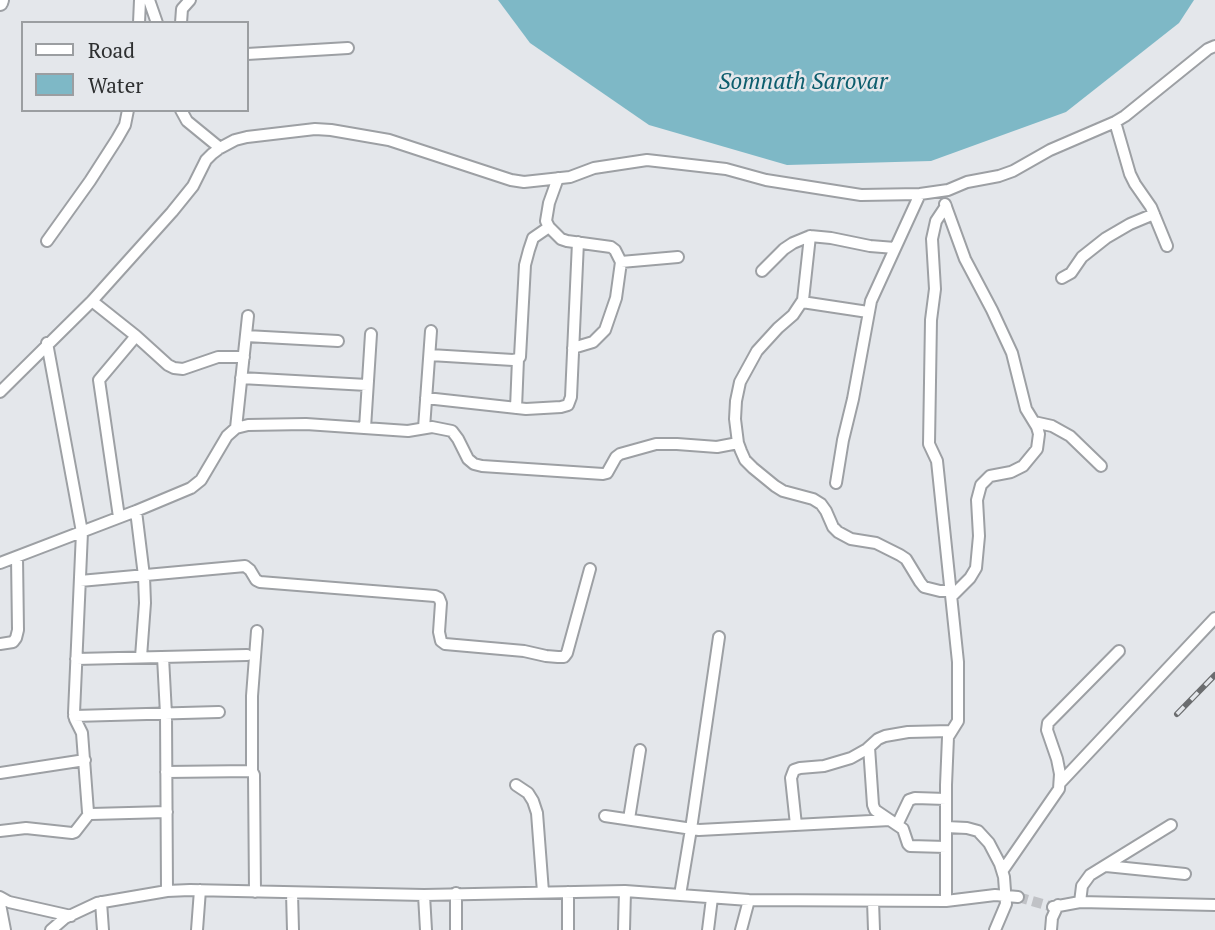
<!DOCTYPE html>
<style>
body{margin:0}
#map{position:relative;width:1215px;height:930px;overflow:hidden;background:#e4e7eb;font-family:"PT Serif",serif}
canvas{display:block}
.legend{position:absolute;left:21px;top:21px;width:228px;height:91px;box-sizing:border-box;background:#e4e7eb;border:2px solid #9b9ea1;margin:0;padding:9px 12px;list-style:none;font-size:21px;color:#2e3031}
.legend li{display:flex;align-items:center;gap:14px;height:35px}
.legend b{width:35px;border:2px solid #9b9ea1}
</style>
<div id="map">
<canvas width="1215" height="930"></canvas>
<ul class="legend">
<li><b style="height:9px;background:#fff"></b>Road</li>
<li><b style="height:19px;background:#7eb8c6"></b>Water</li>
</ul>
</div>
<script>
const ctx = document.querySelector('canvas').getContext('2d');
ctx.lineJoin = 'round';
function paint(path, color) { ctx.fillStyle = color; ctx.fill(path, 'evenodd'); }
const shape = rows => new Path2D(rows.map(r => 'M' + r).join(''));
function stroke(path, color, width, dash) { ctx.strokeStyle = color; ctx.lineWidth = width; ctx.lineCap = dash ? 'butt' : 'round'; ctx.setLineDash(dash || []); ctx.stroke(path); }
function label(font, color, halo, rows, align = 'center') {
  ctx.font = font + ' "PT Serif",serif'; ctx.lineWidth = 5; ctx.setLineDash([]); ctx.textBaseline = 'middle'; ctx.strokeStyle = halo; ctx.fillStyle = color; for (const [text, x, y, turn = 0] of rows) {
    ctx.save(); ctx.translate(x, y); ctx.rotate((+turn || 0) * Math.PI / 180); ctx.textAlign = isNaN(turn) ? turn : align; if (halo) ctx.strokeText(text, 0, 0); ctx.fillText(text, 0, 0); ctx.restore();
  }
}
paint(shape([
 [498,0,1194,0,1179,23,1066,112,931,161,787,165,649,125,530,43]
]), '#7eb8c6');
stroke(shape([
 [1018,897,1053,907]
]), '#c0c2c6', 10, [10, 5]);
const minor = shape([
 [149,0,157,23],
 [139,23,140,0],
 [181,23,182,9,190,0],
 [247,54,348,48],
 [181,110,187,121,220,148],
 [1115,122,1130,174,1135,184,1151,207,1167,246],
 [558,178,549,203,546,221,549,227,561,239,567,241,611,247,615,250,621,262,678,257],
 [945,204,965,259,992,310,1012,353,1026,409,1037,427,1039,434,1037,449,1023,466,1011,472,990,476,981,485,977,500,979,536,976,568,970,578,952,596],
 [946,206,936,221,932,239,935,289,931,320,929,444,937,461,958,662,958,721,948,737,946,785,946,901],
 [810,236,803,300,793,315,778,328,757,351,740,382,736,401,735,419,738,443,741,451,745,460,753,468,775,486,783,491,813,499,821,504,826,511,833,527,838,532,851,539,876,543,900,555,906,559,920,582,924,587,940,591,951,591],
 [47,241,90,181,117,139,125,125,128,110],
 [762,271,784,249,793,243,810,236,831,238,870,246,895,248],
 [1062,278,1071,273,1082,257,1106,238,1130,224,1154,214],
 [92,301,136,336,168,365,174,368,183,369,218,357,244,357],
 [802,302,868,312],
 [246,336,338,341],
 [47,343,82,532,74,713,75,719,82,733,88,812,91,814,167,812],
 [573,348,593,342,605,330,616,298,621,262],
 [430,355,513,360,518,359,520,357,525,265,529,250,533,238,549,227],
 [241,378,367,385],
 [0,392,92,301,172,212,193,186,206,160,212,154,220,148,235,140,247,137,315,129,331,130,389,140,511,180,524,182,570,177,594,168,647,160,726,169,766,180,861,195,920,194,948,190,967,182,999,176,1013,171,1050,150,1115,122,1125,116,1208,49,1215,46],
 [426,398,526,409,561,407,568,405,571,397,578,242],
 [516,408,518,359],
 [1034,422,1052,426,1070,436,1101,466],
 [236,428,248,316],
 [365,428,371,334],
 [424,428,431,331],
 [836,483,843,440,853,399,871,301,920,194],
 [136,511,144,576,145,603,141,657],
 [119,517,99,380,136,336],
 [0,563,136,511,191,488,201,480,227,436,236,428,248,425,306,424,408,431,432,427,452,431,458,439,468,459,474,464,482,466,603,474,607,473,616,457,620,454,656,444,677,444,717,447,738,443],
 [80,581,245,566,250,570,256,580,260,582,435,596,439,598,441,603,439,632,441,641,445,644,524,651,546,656,558,657,564,657,567,653,590,569],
 [0,644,13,642,16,638,18,630,17,557],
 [163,657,166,714,167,891],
 [76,659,247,655],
 [74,716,219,712],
 [869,747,873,805,875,810,903,829,908,844,910,846,946,847],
 [252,771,252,696,257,631],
 [166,772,252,771,254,775,255,892],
 [0,773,85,760],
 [1060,783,1215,618],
 [516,785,528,793,533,801,537,813,543,892],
 [605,816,699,830,890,820],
 [629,819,640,750],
 [796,825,791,778,794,770,800,768,824,766,851,758,867,749,878,739,885,736,908,732,951,731],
 [897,825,909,800,915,798,946,799],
 [946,827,967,828,978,831,989,843,1000,864,1004,877,1006,904,995,930],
 [0,831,26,828,72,833,75,832,89,814],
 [1106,866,1185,874],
 [1003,870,1059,789,1060,774,1057,759,1047,730,1048,723,1119,651],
 [292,893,293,930],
 [424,895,426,930],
 [680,895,691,829,719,637],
 [0,897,9,902,71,916],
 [873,901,874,930],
 [101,902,103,930],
 [1080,902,1082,886,1090,875,1171,825],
 [0,904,5,930],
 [1053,907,1080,902,1215,905],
 [51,930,65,918,97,903,167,891,190,890,424,895,625,891,749,900,946,901,995,895,1018,897],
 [197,930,200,890],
 [456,930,456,893],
 [568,930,568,892],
 [624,930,625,891],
 [708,930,712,898],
 [741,930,749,900],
 [1051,930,1052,918,1058,905]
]);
const major = shape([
 [0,3,1,0]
]);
stroke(minor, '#9da0a4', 14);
stroke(major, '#9da0a4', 18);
stroke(minor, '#fff', 10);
stroke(major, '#fff', 14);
const rail = shape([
 [1177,714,1215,675]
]);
stroke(rail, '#6b6d6f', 6);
stroke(rail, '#e4e7eb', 3.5, [10]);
label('italic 23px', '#0c5d6d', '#e4e7eb', [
 ["Somnath Sarovar",803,82]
]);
</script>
